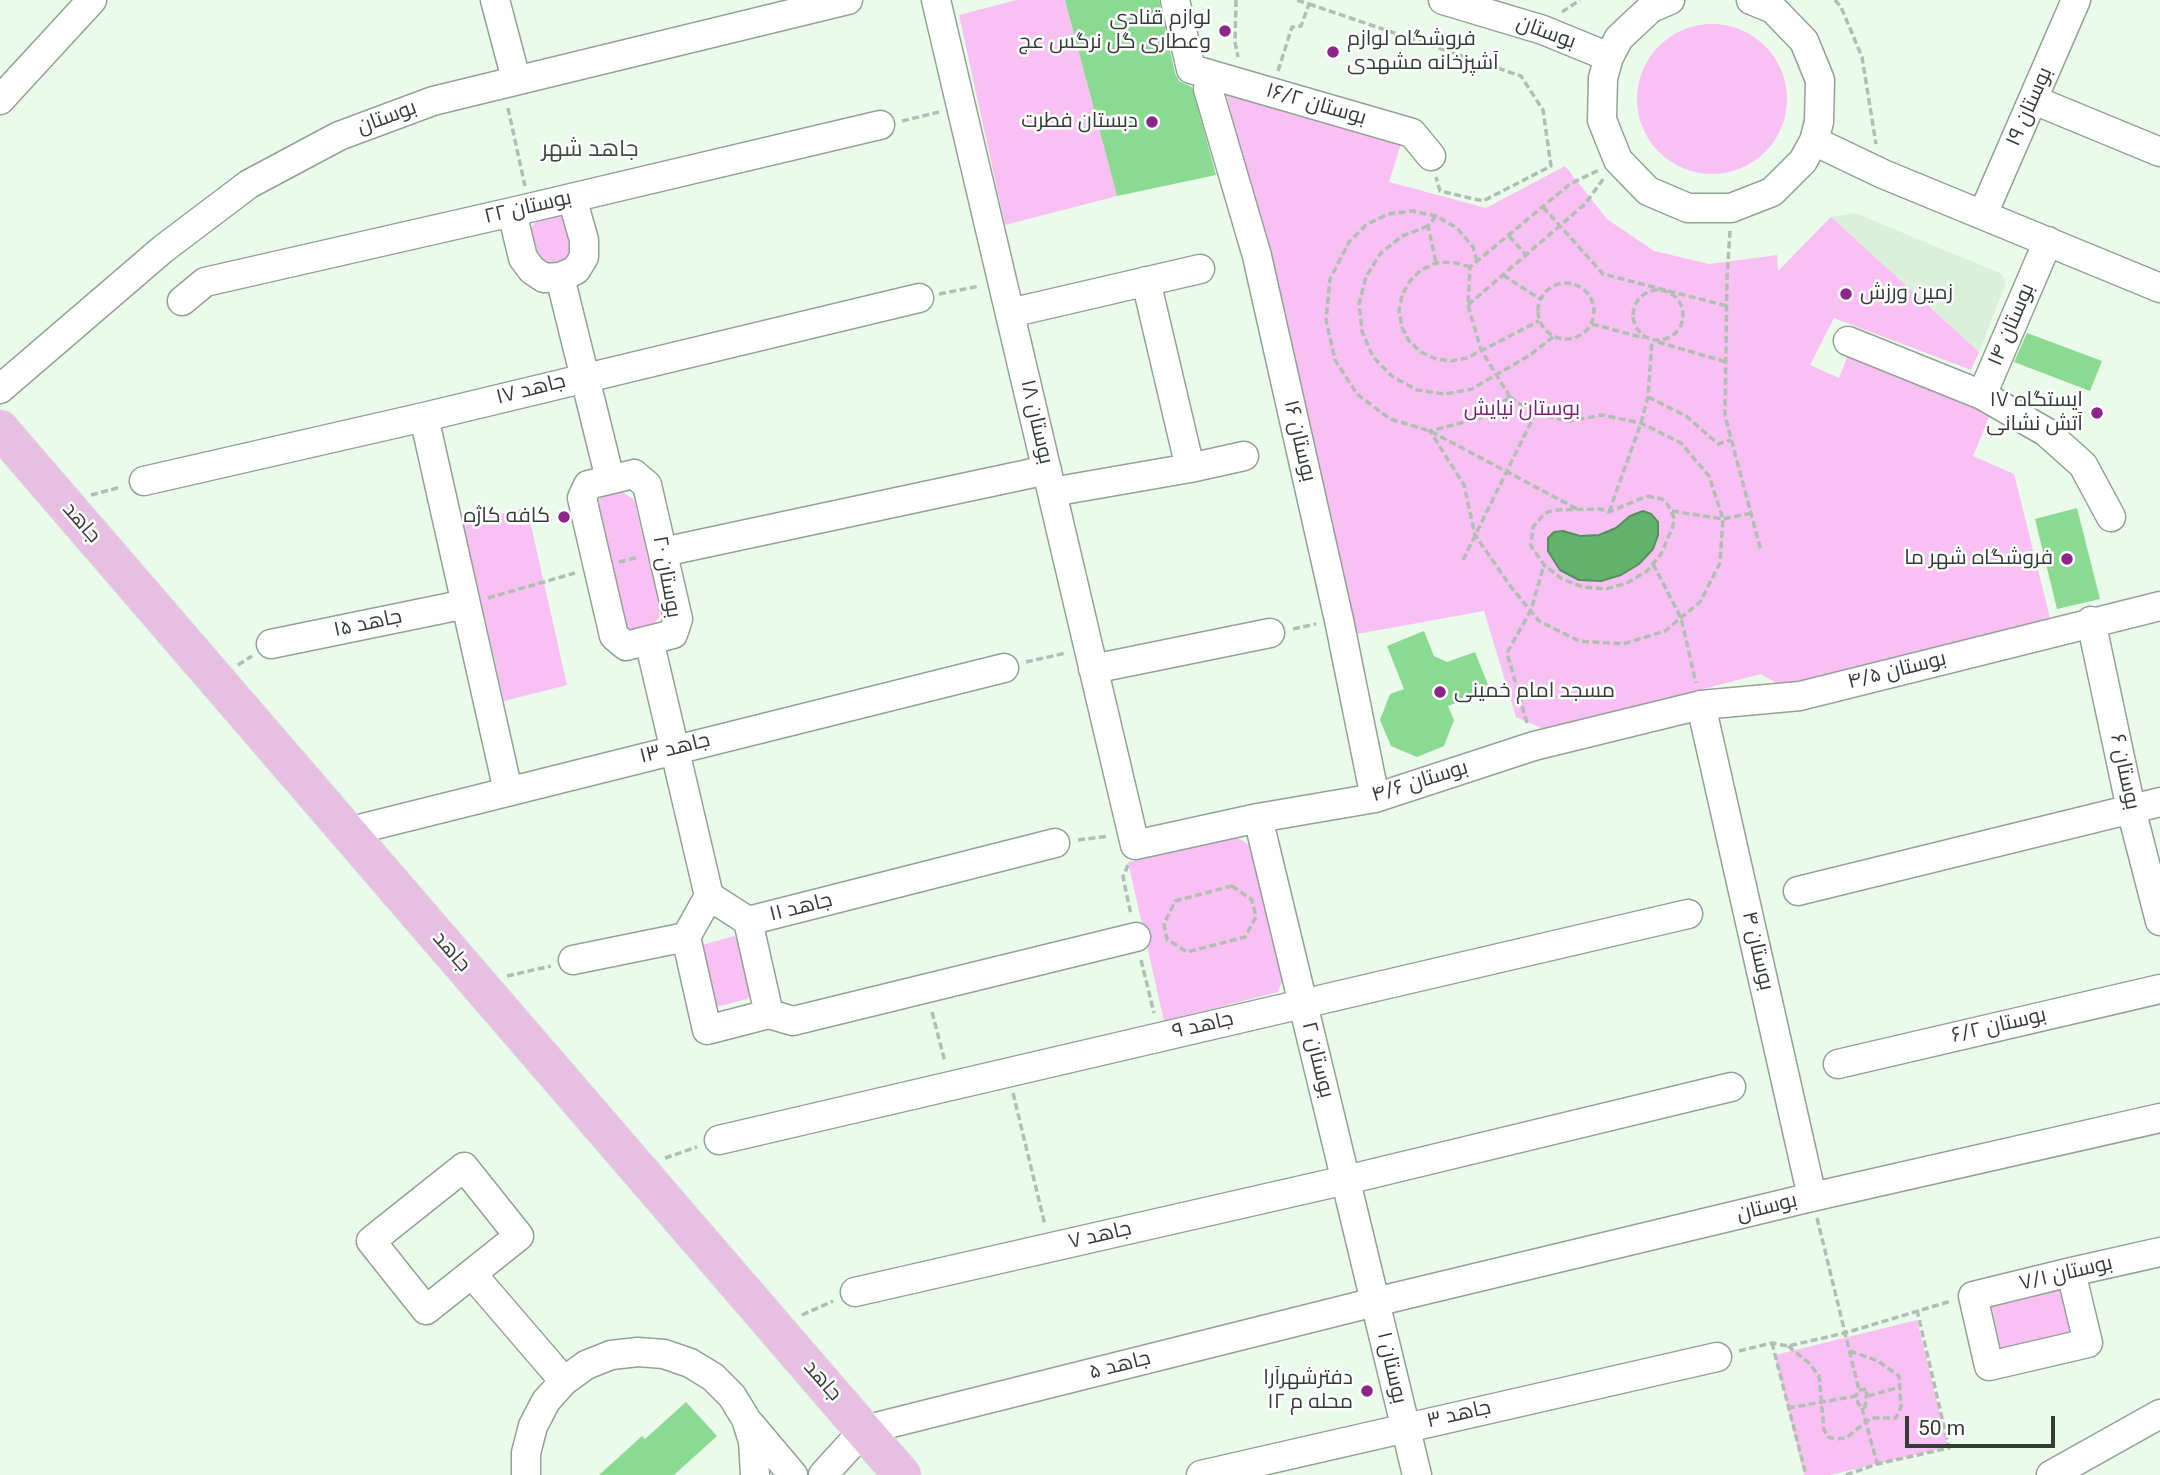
<!DOCTYPE html>
<meta charset="utf-8">
<style>
body{margin:0}
#map{position:relative;width:2160px;height:1475px;overflow:hidden;background:#eafaeb;font-family:Roboto,sans-serif}
canvas{display:block}
.scale{position:absolute;left:1905px;top:1416px;width:150px;height:32px;box-sizing:border-box;border:4px solid #353c36;border-top:0;padding-left:9px;font-size:21px;line-height:24px;white-space:nowrap;color:#353c36;-webkit-text-stroke:5px #fff;paint-order:stroke}
</style>
<div id="map">
<canvas width="2160" height="1475"></canvas>
<div class="scale">50 m</div>
</div>
<script>
const ctx = document.querySelector('canvas').getContext('2d');
ctx.lineJoin = 'round';
function paint(path, color) { ctx.fillStyle = color; ctx.fill(path, 'evenodd'); }
const shape = rows => new Path2D(rows.map(r => 'M' + r).join(''));
function stroke(path, color, width, dash) { ctx.strokeStyle = color; ctx.lineWidth = width; ctx.lineCap = dash ? 'butt' : 'round'; ctx.setLineDash(dash || []); ctx.stroke(path); }
function label(font, color, halo, rows, align = 'center') {
  ctx.font = font + ' Roboto,Cairo,sans-serif'; ctx.lineWidth = 5; ctx.setLineDash([]); ctx.textBaseline = 'middle'; ctx.strokeStyle = halo; ctx.fillStyle = color; for (const [text, x, y, turn = 0] of rows) {
    ctx.save(); ctx.translate(x, y); ctx.rotate((+turn || 0) * Math.PI / 180); ctx.textAlign = isNaN(turn) ? turn : align; if (halo) ctx.strokeText(text, 0, 0); ctx.fillText(text, 0, 0); ctx.restore();
  }
}
paint(shape([
 [1855,213,2002,274,2006,283,1979,352,1831,217]
]), '#daf0db');
paint(shape([
 [1017,0,1065,0,1117,196,1005,225,959,15],
 '1637 99a75 75 0 1 1 150 0a75 75 0 1 1-150 0Z',
 [1223,80,1401,144,1389,182,1486,208,1565,166,1607,219,1654,251,1709,264,1777,255,1778,271,1831,217,1979,352,1971,370,1834,318,1810,365,1839,378,1848,355,1990,415,1973,456,2014,474,2051,622,1793,693,1761,674,1546,730,1516,717,1484,611,1357,634],
 [558,215,567,220,573,229,572,256,564,263,553,265,543,262,536,255,530,238,532,227,538,219],
 [621,491,634,500,660,606,659,618,651,626,637,629,627,628,621,619,596,509,599,499,607,494],
 [527,508,567,685,504,701,463,522],
 [1236,837,1254,848,1285,973,1278,992,1164,1021,1128,862],
 [734,936,741,940,751,994,747,999,720,1006,713,1004,702,945],
 [2063,1284,2075,1337,2002,1353,1990,1300],
 [1917,1320,1948,1447,1830,1475,1804,1475,1775,1355]
]), '#f8c0f3');
const water = shape([
 [1643,511,1651,514,1658,522,1658,535,1653,549,1639,564,1621,575,1601,581,1579,580,1560,570,1548,551,1548,538,1554,532,1563,531,1580,536,1599,535,1616,528,1630,516,1643,511]
]);
paint(water, '#63b26c');
stroke(water, '#558f5c', 2);
paint(shape([
 [1065,0,1159,0,1175,73,1179,81,1192,87,1216,175,1117,196],
 [2027,333,2102,361,2090,391,2014,362],
 [2077,508,2100,599,2057,609,2035,519],
 [1424,631,1434,656,1447,662,1475,652,1490,690,1448,706,1454,720,1444,746,1417,757,1391,746,1380,720,1390,694,1404,689,1387,646],
 [686,1402,717,1436,674,1475,599,1475,642,1436,645,1439]
]), '#8ada92');
const minor = shape([
 [495,0,516,79],
 [936,0,1135,845,1258,818,1375,798,1534,746,1701,705,1800,696,2160,606],
 [1175,0,1191,69,1412,133,1431,156],
 [1443,0,1543,30,1609,57],
 [1670,0,1651,8,1619,38,1609,57,1603,78,1602,120,1618,160,1648,191,1688,208,1731,208,1772,192,1803,161,1814,141,1819,122,1820,80,1804,41,1773,9,1751,0],
 [1208,89,1257,256,1339,620,1375,798],
 [0,100,92,0],
 [2034,100,2160,152],
 [1814,141,1883,174,2160,288],
 [512,212,523,258,532,270,544,278,560,277,576,270,584,257,584,240,572,198],
 [1983,214,2076,0],
 [2048,241,1982,395,2046,432,2083,465,2111,517],
 [560,277,610,479],
 [1146,281,1190,468],
 [182,301,205,282,512,212,880,125],
 [1010,313,1200,269],
 [1848,341,1982,395],
 [0,389,163,249,249,184,339,136,433,101,848,0],
 [424,417,508,791],
 [634,474,647,485,678,619,673,634,626,646,614,636,582,498,588,485,634,474],
 [144,481,424,417,919,298],
 [1052,492,1190,468,1244,456],
 [663,552,1047,470],
 [2091,621,2131,809,2160,921],
 [649,640,709,896],
 [271,644,466,604],
 [1093,669,1270,633],
 [1701,705,1812,1197],
 [1258,818,1417,1475],
 [347,832,1004,668],
 [1798,891,2160,802],
 [686,937,707,1030,769,1014,748,921],
 [573,960,686,937,709,896,748,921,1055,843],
 [769,1014,793,1021,1136,937],
 [1838,1064,2160,989],
 [719,1140,1688,914],
 [464,1167,519,1236,426,1310,371,1241,464,1167],
 [2071,1272,2088,1343,1989,1366,1973,1296,2071,1272,2160,1252],
 [472,1274,564,1381],
 [855,1292,1346,1180,1731,1087],
 [750,1424,793,1475],
 [526,1475,526,1453,533,1426,546,1401,564,1381,586,1365,611,1355,638,1352,664,1354,690,1363,713,1377,732,1396,746,1419,753,1441,755,1475],
 [823,1475,864,1430,1375,1302,1812,1197,2160,1118],
 [1201,1475,1717,1357],
 [2051,1475,2160,1414]
]);
const major = shape([
 [0,429,902,1475]
]);
stroke(minor, '#93a294', 31);
stroke(major, '#dbdcdb', 39);
stroke(shape([
 [1236,0,1235,42,1238,57],
 [1835,0,1841,7,1862,57,1876,144],
 [1309,4,1521,76,1543,110,1551,166,1483,201,1440,191,1436,177],
 [1562,12,1580,0],
 [1278,71,1292,27,1301,26,1309,4,1296,0],
 [508,108,525,186],
 [902,121,939,112],
 [1543,207,1603,274,1727,306],
 [1436,216,1428,226,1436,263],
 [1428,226,1402,236,1380,254,1366,277,1359,304,1362,331,1373,357,1393,377,1417,390,1445,394,1472,389,1530,355,1553,337],
 [1730,231,1727,278,1725,416,1761,551],
 [1509,236,1526,255],
 [1477,261,1473,247,1457,228,1436,216,1412,211,1388,214,1366,225,1349,242,1330,279,1326,320,1335,360,1357,394,1390,419,1430,431,1579,510],
 [1470,267,1452,262,1436,263,1421,270,1410,281,1402,295,1399,311,1402,327,1409,341,1421,352,1436,359,1451,361,1467,358,1539,321],
 [1503,275,1540,299],
 '1538 311a28 28 0 1 1 56 0a28 28 0 1 1-56 0Z',
 '1633 315a25 25 0 1 1 50 0a25 25 0 1 1-50 0Z',
 [939,294,980,286],
 [1468,305,1585,204,1604,178],
 [1592,324,1644,338],
 [1658,342,1726,362],
 [1510,397,1535,414,1570,421,1602,415,1641,423,1681,443,1709,476,1723,519,1720,563,1700,602,1665,631,1623,644,1579,641,1539,621,1511,587,1475,535,1464,485,1430,431,1480,418,1510,397],
 [1510,397,1481,350,1468,305,1470,267,1570,184,1599,170],
 [1648,397,1686,416,1718,444,1731,440],
 [91,495,121,487],
 [1647,496,1662,499,1668,505,1674,518,1673,526,1661,554,1647,571,1627,583,1606,589,1583,587,1562,579,1544,565,1531,546,1533,527,1545,513,1555,510,1600,509,1609,512,1647,496],
 [1672,511,1723,519,1751,513],
 [1609,512,1641,423,1648,397,1652,340],
 [1463,560,1535,414],
 [619,562,639,557],
 [1653,564,1681,618,1696,683],
 [488,598,575,573],
 [1293,629,1316,624],
 [1026,662,1066,653],
 [238,665,252,656],
 [1527,723,1507,653,1531,610,1544,565],
 [1078,840,1109,836],
 [1128,865,1123,877,1131,915],
 [1232,886,1252,900,1256,917,1245,937,1187,952,1167,939,1164,924,1175,901,1232,886],
 [1141,960,1154,1013],
 [507,976,551,966],
 [932,1012,945,1062],
 [1013,1093,1045,1225],
 [665,1158,697,1147],
 [1817,1218,1859,1390],
 [802,1315,833,1301],
 [1772,1343,1806,1475],
 [1788,1346,1809,1363,1819,1376,1824,1430,1828,1437,1836,1439,1846,1438,1871,1418,1896,1418,1901,1407,1899,1376,1878,1361,1850,1351],
 [1739,1351,1772,1343,1788,1346,1845,1333,1951,1301],
 [1868,1396,1900,1387],
 [1788,1408,1856,1396,1858,1403,1862,1408,1865,1407,1867,1389,1859,1390,1856,1396],
 [1862,1408,1877,1463],
 [1846,1475,1877,1464,1949,1448,1917,1310]
]), '#b1bfb2', 3.5, [7, 3.5]);
stroke(minor, '#fff', 28);
stroke(major, '#e6bfe3', 37);
for (const [x, y, r, color] of [
 [1225,31,7,"#8d258a"],
 [1333,52,7,"#8d258a"],
 [1152,122,7,"#8d258a"],
 [1846,294,7,"#8d258a"],
 [2097,413,7,"#8d258a"],
 [564,517,7,"#8d258a"],
 [2067,559,7,"#8d258a"],
 [1440,692,7,"#8d258a"],
 [1367,1391,7,"#8d258a"]
]) { const dot = new Path2D(); dot.arc(x, y, r, 0, 2 * Math.PI); ctx.fillStyle = color; ctx.fill(dot); stroke(dot, '#fff', 2.5); }
label('21px', '#353c36', '#fff', [
 ["لوازم قنادی",1211,19],
 ["وعطاری گل نرگس عج",1211,43],
 ["فروشگاه لوازم",1347,40,"left"],
 ["آشپزخانه مشهدی",1347,64,"left"],
 ["دبستان فطرت",1138,122],
 ["زمین ورزش",1860,294,"left"],
 ["ایستگاه ۱۷",2083,401],
 ["آتش نشانی",2083,425],
 ["کافه کاژه",550,517],
 ["فروشگاه شهر ما",2053,559],
 ["مسجد امام خمینی",1454,692,"left"],
 ["دفترشهرآرا",1353,1379],
 ["محله م ۱۲",1353,1403]
], 'right');
label('21px', '#353c36', '#fff', [
 ["بوستان",1546,33,20],
 ["بوستان ۱۶/۲",1316,105,16],
 ["بوستان ۱۹",2030,107,-66],
 ["بوستان",387,118,-20],
 ["بوستان ۲۲",528,208,-13],
 ["بوستان ۱۴",2012,325,-67],
 ["جاهد ۱۷",531,390,-14],
 ["بوستان ۱۸",1036,422,77],
 ["بوستان ۱۶",1299,441,77],
 ["جاهد",81,523,49],
 ["بوستان ۲۰",666,577,80],
 ["جاهد ۱۵",368,624,-12],
 ["بوستان ۴/۵",1897,671,-14],
 ["جاهد ۱۳",675,749,-14],
 ["بوستان ۶",2124,772,78],
 ["بوستان ۴/۶",1420,782,-17],
 ["جاهد ۱۱",801,908,-14],
 ["بوستان ۴",1757,951,77],
 ["جاهد",451,952,49],
 ["جاهد ۹",1203,1026,-13],
 ["بوستان ۶/۲",1999,1026,-13],
 ["بوستان ۲",1317,1060,76],
 ["بوستان",1767,1208,-14],
 ["جاهد ۷",1100,1236,-13],
 ["بوستان ۷/۱",2066,1274,-13],
 ["جاهد ۵",1120,1366,-14],
 ["بوستان ۱",1391,1368,77],
 ["جاهد",822,1381,49],
 ["جاهد ۳",1459,1415,-13]
]);
label('21px', '#7a2277', '#fff', [
 ["بوستان نیایش",1522,410]
]);
label('23px', '#3f4c40', '#fff', [
 ["جاهد شهر",590,150]
]);
</script>
